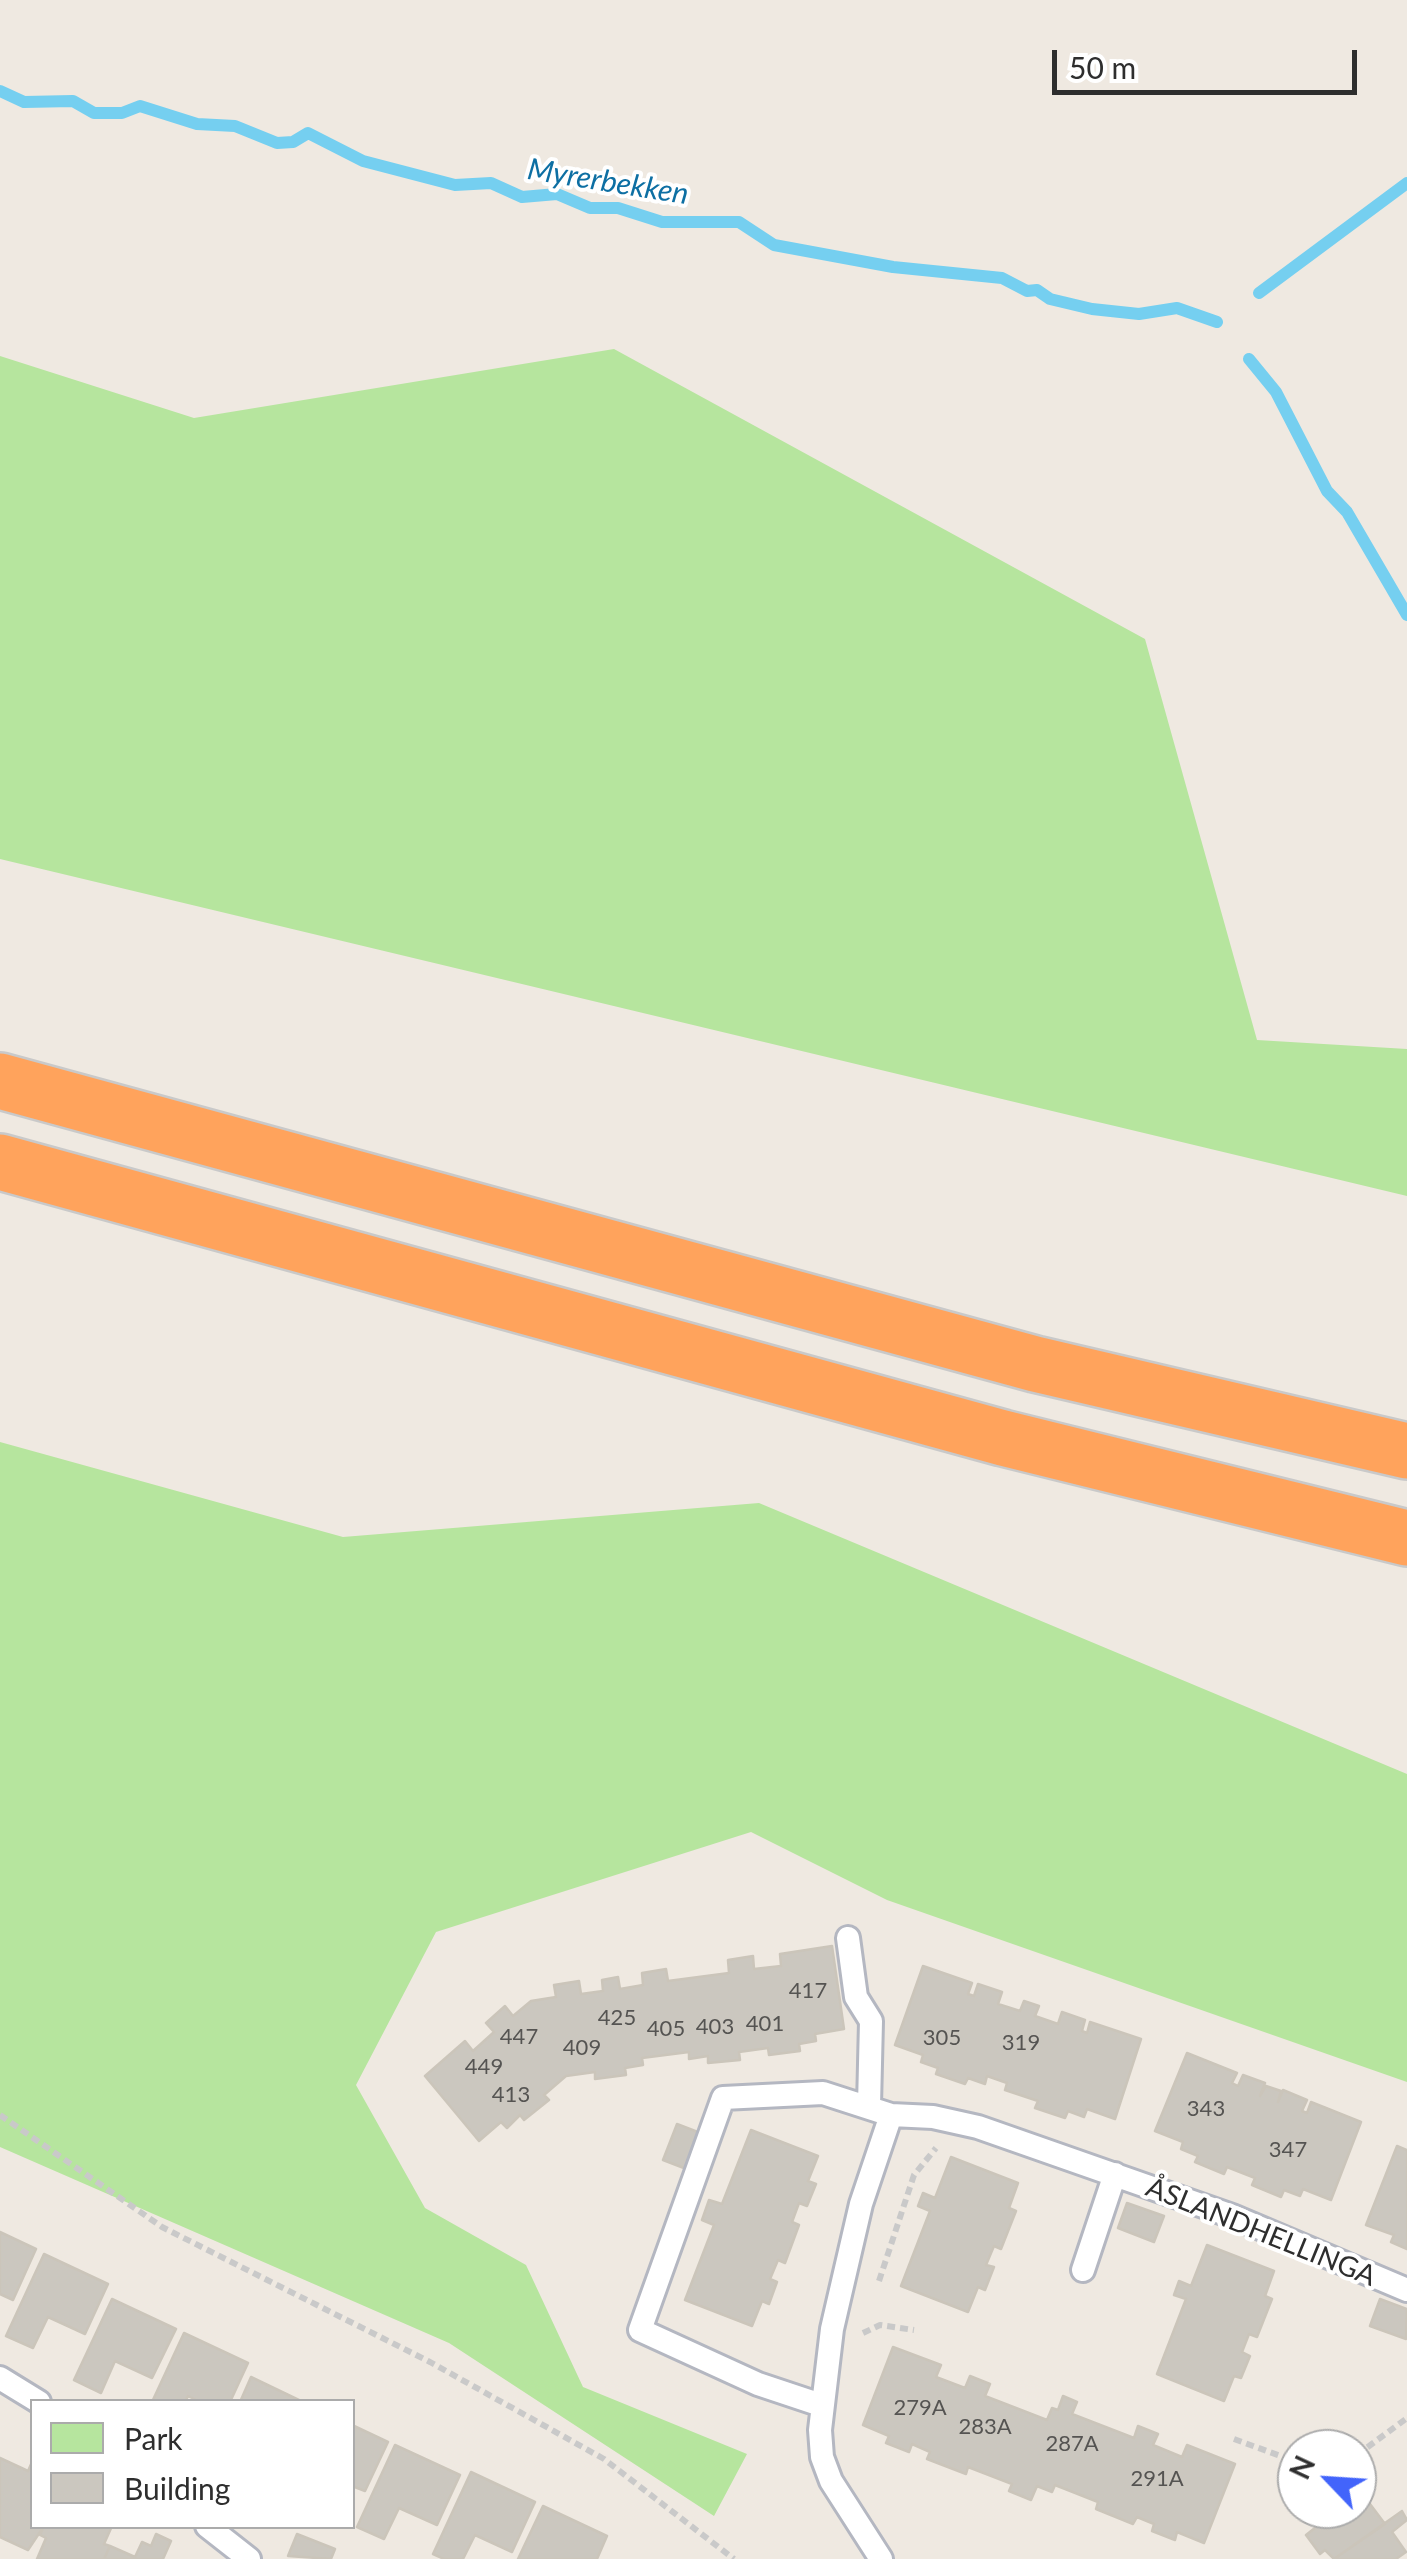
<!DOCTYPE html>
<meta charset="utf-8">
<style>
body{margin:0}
#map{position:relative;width:1407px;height:2559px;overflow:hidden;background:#efe9e1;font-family:Lato,sans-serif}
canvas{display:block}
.legend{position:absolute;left:30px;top:2399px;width:325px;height:130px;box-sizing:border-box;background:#fff;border:2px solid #ababab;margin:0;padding:12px 18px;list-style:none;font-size:30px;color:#2e2e2e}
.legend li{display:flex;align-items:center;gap:20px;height:50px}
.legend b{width:50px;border:2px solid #ababab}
.north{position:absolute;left:1277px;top:2429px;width:100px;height:100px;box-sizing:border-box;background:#fff;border:2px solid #ababab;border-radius:50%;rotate:295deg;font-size:28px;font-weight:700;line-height:40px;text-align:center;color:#2e2e2e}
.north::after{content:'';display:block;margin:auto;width:35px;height:45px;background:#4264fb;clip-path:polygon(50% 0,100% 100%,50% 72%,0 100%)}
.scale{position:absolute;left:1052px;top:50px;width:305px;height:45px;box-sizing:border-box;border:5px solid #2e2e2e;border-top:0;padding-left:12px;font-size:30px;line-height:35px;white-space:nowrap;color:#2e2e2e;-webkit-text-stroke:8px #fff;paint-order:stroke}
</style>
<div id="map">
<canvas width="1407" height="2559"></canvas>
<ul class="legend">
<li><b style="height:28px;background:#b6e59e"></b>Park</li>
<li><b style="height:28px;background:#cbc7bf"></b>Building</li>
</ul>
<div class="north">N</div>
<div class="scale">50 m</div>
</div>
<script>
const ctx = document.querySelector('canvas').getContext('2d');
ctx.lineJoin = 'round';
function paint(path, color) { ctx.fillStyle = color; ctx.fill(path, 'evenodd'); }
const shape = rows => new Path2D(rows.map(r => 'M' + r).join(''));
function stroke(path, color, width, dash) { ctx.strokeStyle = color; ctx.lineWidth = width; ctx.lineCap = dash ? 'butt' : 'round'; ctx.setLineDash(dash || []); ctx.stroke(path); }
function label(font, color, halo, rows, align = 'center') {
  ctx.font = font + ' Lato,sans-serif'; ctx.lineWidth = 8; ctx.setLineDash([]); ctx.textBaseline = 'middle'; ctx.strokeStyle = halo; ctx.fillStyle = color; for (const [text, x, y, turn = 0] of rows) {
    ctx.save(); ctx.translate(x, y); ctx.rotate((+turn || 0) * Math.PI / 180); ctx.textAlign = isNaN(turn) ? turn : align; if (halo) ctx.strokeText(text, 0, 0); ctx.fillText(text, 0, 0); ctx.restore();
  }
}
paint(shape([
 [614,349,1145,639,1257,1040,1407,1049,1407,1196,0,859,0,356,194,418],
 [0,1442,343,1537,759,1503,1407,1774,1407,2082,887,1900,751,1832,436,1932,356,2085,425,2208,526,2265,583,2387,747,2454,714,2516,449,2343,0,2147]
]), '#b6e59e');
stroke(shape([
 [0,91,24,102,73,101,94,113,122,113,140,106,197,124,235,126,277,143,293,142,308,133,363,161,455,185,491,183,522,197,557,194,590,208,618,208,662,222,739,222,774,245,893,267,1002,278,1027,291,1037,290,1050,299,1092,309,1139,314,1177,308,1217,322],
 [1259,293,1407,183],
 [1249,359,1276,392,1327,491,1347,512,1407,615]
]), '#75cff0', 12);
const building = shape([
 [832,1946,844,2029,815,2034,816,2041,799,2044,800,2051,769,2055,768,2048,739,2052,740,2060,708,2063,708,2056,689,2059,689,2052,642,2058,643,2065,625,2068,626,2075,595,2079,595,2072,566,2076,544,2095,549,2100,524,2120,520,2115,507,2128,501,2122,479,2141,425,2076,465,2041,473,2051,494,2032,486,2023,505,2006,513,2016,531,2001,556,1997,554,1985,579,1981,581,1994,603,1991,602,1980,618,1977,620,1989,643,1985,642,1973,666,1969,668,1981,729,1973,728,1960,753,1956,754,1969,781,1966,780,1954,832,1946],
 [923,1966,972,1983,968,1994,974,1996,978,1984,1002,1992,998,2004,1020,2011,1024,2001,1039,2006,1035,2016,1058,2024,1062,2012,1085,2020,1082,2031,1087,2033,1090,2022,1141,2039,1115,2119,1087,2109,1084,2117,1068,2111,1065,2118,1035,2108,1038,2101,1005,2090,1007,2083,987,2076,985,2084,968,2078,965,2084,936,2074,938,2068,921,2062,923,2055,895,2045,923,1966],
 [1187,2053,1237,2073,1232,2083,1238,2086,1243,2075,1265,2083,1260,2096,1266,2086,1281,2091,1278,2102,1283,2090,1307,2100,1302,2111,1307,2113,1311,2102,1361,2122,1331,2200,1303,2189,1300,2196,1284,2190,1281,2197,1252,2185,1255,2178,1227,2167,1224,2174,1195,2162,1198,2156,1181,2149,1183,2142,1155,2131,1187,2053],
 [677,2124,703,2134,689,2170,663,2160,677,2124],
 [751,2130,818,2156,808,2181,816,2184,807,2206,799,2203,792,2222,799,2225,785,2263,778,2260,770,2279,777,2282,769,2304,762,2301,752,2326,685,2300,714,2225,702,2220,709,2200,722,2204,751,2130],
 [1397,2146,1407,2150,1407,2249,1391,2242,1394,2235,1366,2225,1397,2146],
 [951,2157,1018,2183,1009,2208,1016,2211,1001,2249,994,2246,986,2265,994,2267,985,2290,978,2287,968,2312,901,2286,930,2211,918,2206,923,2193,935,2198,951,2157],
 [1127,2203,1164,2216,1154,2242,1118,2228,1127,2203],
 [0,2232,36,2249,13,2300,0,2294,0,2232],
 [1207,2245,1274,2271,1265,2296,1272,2299,1257,2337,1249,2334,1242,2352,1250,2356,1241,2378,1234,2376,1224,2401,1157,2374,1186,2299,1174,2295,1179,2281,1191,2286,1207,2245],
 [44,2254,108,2284,85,2334,48,2317,33,2348,6,2336,44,2254],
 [112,2299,176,2329,152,2378,115,2361,101,2393,74,2380,112,2299],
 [1380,2299,1407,2309,1406,2339,1370,2326,1380,2299],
 [184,2333,248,2363,230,2402,200,2402,188,2396,185,2402,152,2402,184,2333],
 [893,2347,941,2365,936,2377,965,2388,970,2376,990,2384,985,2396,1047,2420,1052,2408,1058,2410,1063,2396,1077,2402,1072,2414,1134,2438,1138,2426,1158,2434,1153,2445,1182,2457,1187,2445,1235,2464,1204,2543,1177,2532,1175,2540,1152,2531,1154,2524,1137,2517,1133,2524,1096,2509,1098,2502,1055,2485,1052,2492,1037,2486,1031,2500,1009,2491,1012,2484,968,2467,966,2474,927,2459,930,2452,912,2444,909,2452,886,2443,889,2436,863,2425,893,2347],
 [251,2377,303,2402,240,2402,251,2377],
 [352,2425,388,2442,365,2491,352,2486,352,2425],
 [395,2445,460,2475,437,2525,399,2508,384,2539,357,2527,395,2445],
 [0,2458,28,2471,32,2462,32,2526,44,2526,28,2550,0,2537,0,2458],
 [471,2472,535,2502,512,2552,475,2535,463,2559,444,2559,433,2554,471,2472],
 [1361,2492,1385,2524,1334,2559,1325,2550,1320,2554,1306,2535,1335,2512,1332,2509,1357,2509,1361,2492],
 [543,2506,607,2536,597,2559,518,2559,543,2506],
 [1402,2511,1407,2520,1392,2532,1406,2552,1396,2559,1334,2559,1402,2511],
 [44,2526,112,2526,104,2544,110,2546,104,2559,37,2559,46,2538,40,2535,44,2526],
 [156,2534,171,2541,163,2559,104,2559,110,2546,135,2557,142,2542,151,2546,156,2534],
 [297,2534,335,2549,331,2559,288,2556,297,2534]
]);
paint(building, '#cbc7bf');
stroke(building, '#cbc5ba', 2.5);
const service = shape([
 [848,1938,856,1997,871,2021,869,2106],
 [1083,2270,1115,2174],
 [0,2378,39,2402],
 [821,2405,758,2384,640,2330,723,2098,823,2093,891,2115],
 [207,2526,249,2559],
 [881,2559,831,2481,822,2457,820,2430,832,2329,861,2204,891,2115,933,2117,978,2127,1232,2216,1407,2290]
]);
const motorway = shape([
 [0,1081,1035,1364,1407,1451],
 [0,1162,1003,1438,1407,1538]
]);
stroke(service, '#b4b7c1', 28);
stroke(motorway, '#c9c9c9', 60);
stroke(shape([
 [0,2115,162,2227,430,2362,604,2459,734,2559],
 [879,2281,914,2175,936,2148],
 [863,2333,880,2325,914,2330],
 [1234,2439,1297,2462],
 [1357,2455,1407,2418]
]), '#c9c9c9', 6, [8, 5]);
stroke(service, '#fff', 22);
stroke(motorway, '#ffa35c', 55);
label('22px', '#555452', null, [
 ["417",808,1991],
 ["425",617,2018],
 ["401",765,2024],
 ["403",715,2027],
 ["405",666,2029],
 ["447",519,2037],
 ["305",942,2038],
 ["319",1021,2043],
 ["409",582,2048],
 ["449",484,2067],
 ["413",511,2095],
 ["343",1206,2109],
 ["347",1288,2150],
 ["279A",920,2408],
 ["283A",985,2427],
 ["287A",1072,2444],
 ["291A",1157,2479]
]);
label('28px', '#2e2e2e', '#fff', [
 ["ÅSLANDHELLINGA",1261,2232,22]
]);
label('italic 30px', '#0d6fa3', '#fff', [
 ["Myrerbekken",608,182,9]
]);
</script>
